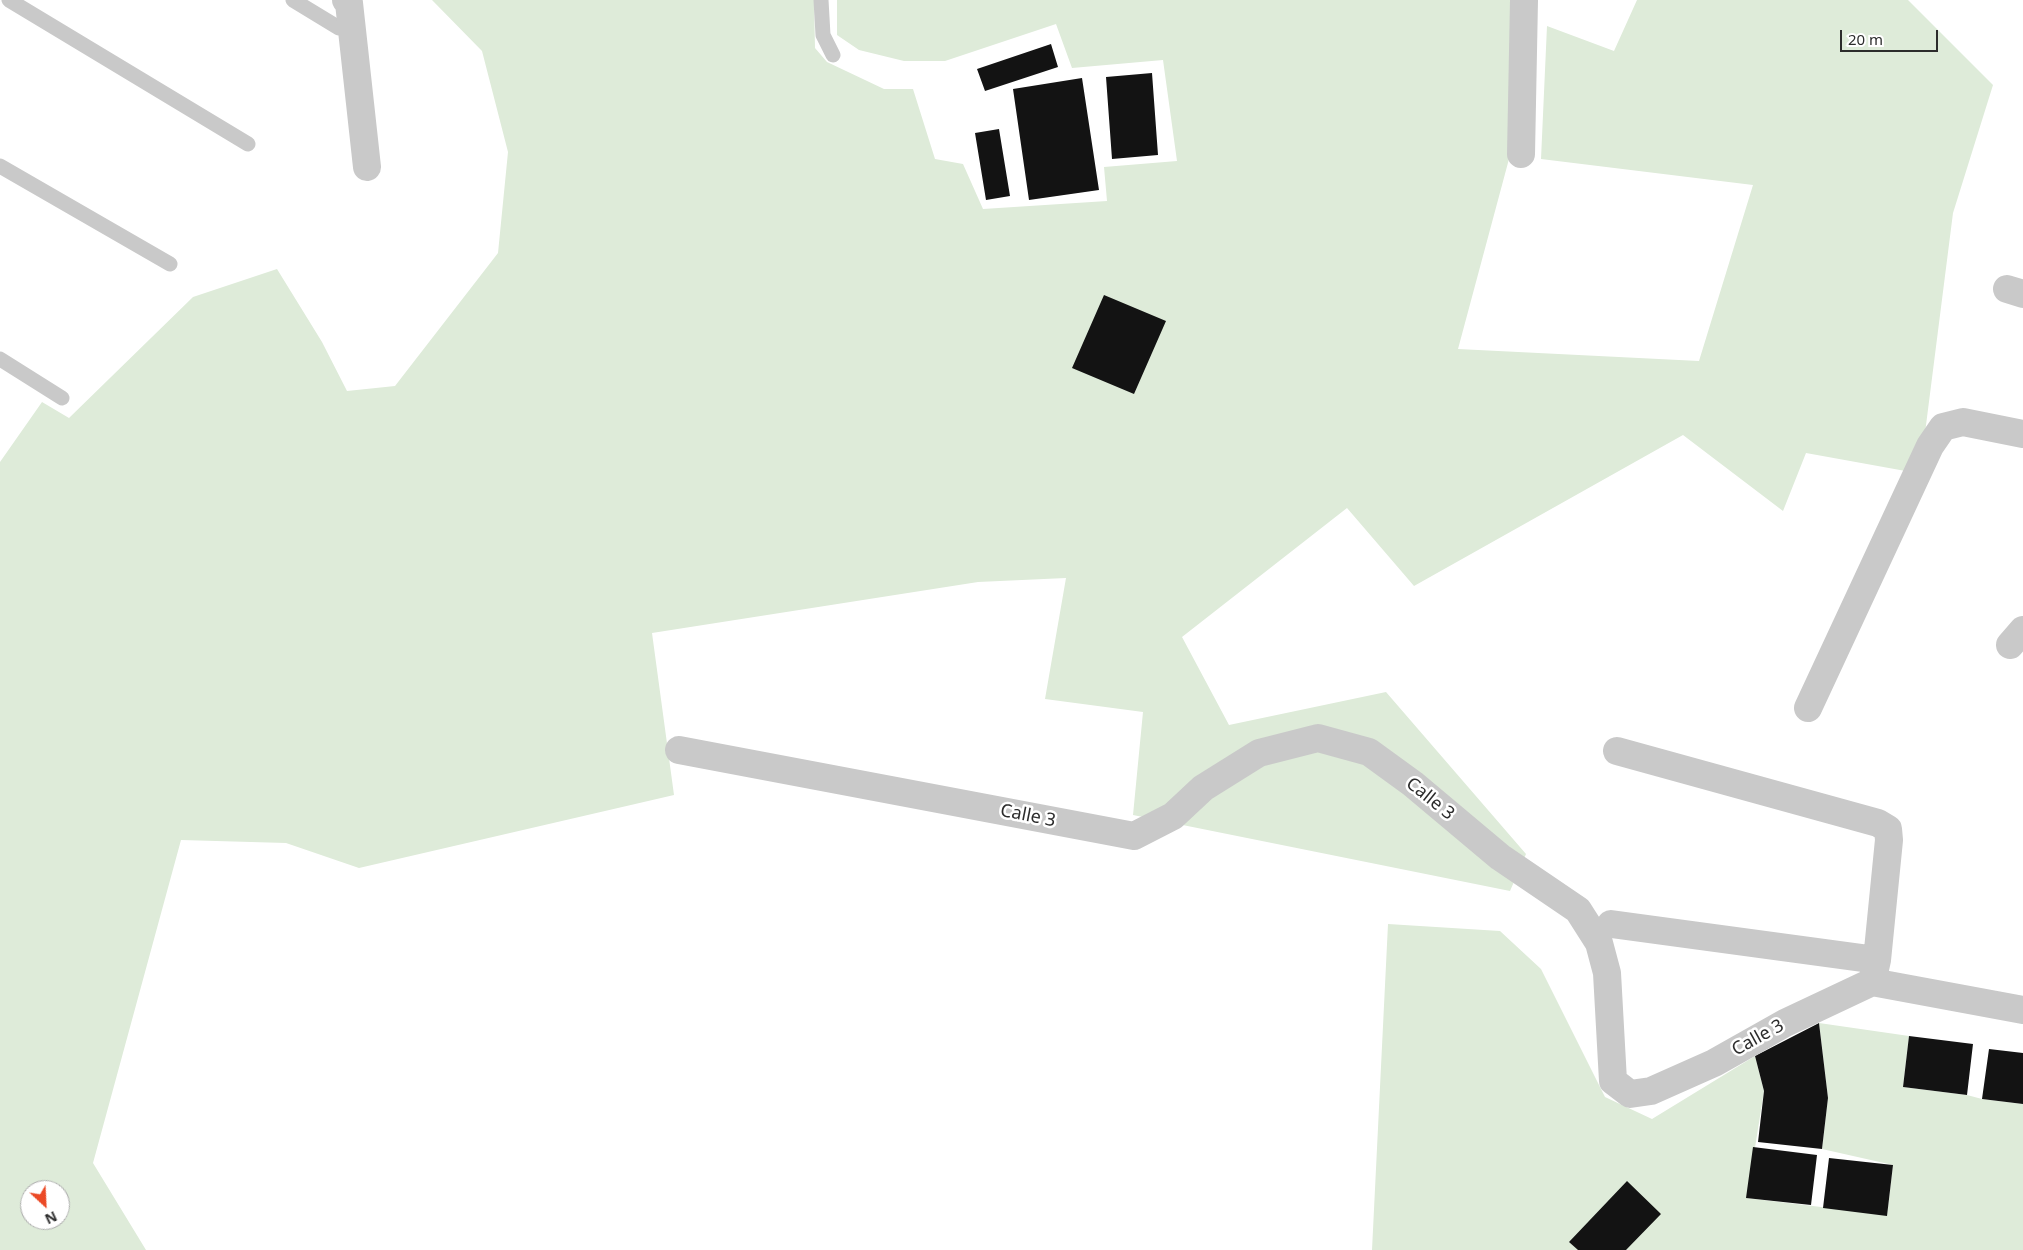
<!DOCTYPE html>
<style>
body{margin:0}
#map{position:relative;width:2023px;height:1250px;overflow:hidden;background:#fff;font-family:"Noto Sans",sans-serif}
canvas{display:block}
.north{position:absolute;left:20px;top:1180px;width:50px;height:50px;box-sizing:border-box;background:#fff;border:1px solid #ababab;border-radius:50%;rotate:155deg;font-size:14px;font-weight:700;line-height:20px;text-align:center;color:#2c2c2c}
.north::after{content:'';display:block;margin:auto;width:18px;height:22px;background:#eb4a26;clip-path:polygon(50% 0,100% 100%,50% 72%,0 100%)}
.scale{position:absolute;left:1840px;top:30px;width:98px;height:22px;box-sizing:border-box;border:2px solid #2c2c2c;border-top:0;padding-left:6px;font-size:15px;line-height:18px;white-space:nowrap;color:#2c2c2c;-webkit-text-stroke:4px #fff;paint-order:stroke}
</style>
<div id="map">
<canvas width="2023" height="1250"></canvas>
<div class="north">N</div>
<div class="scale">20 m</div>
</div>
<script>
const ctx = document.querySelector('canvas').getContext('2d');
ctx.lineJoin = 'round';
function paint(path, color) { ctx.fillStyle = color; ctx.fill(path, 'evenodd'); }
const shape = rows => new Path2D(rows.map(r => 'M' + r).join(''));
function stroke(path, color, width, dash) { ctx.strokeStyle = color; ctx.lineWidth = width; ctx.lineCap = dash ? 'butt' : 'round'; ctx.setLineDash(dash || []); ctx.stroke(path); }
function label(font, color, halo, rows, align = 'center') {
  ctx.font = font + ' "Noto Sans",sans-serif'; ctx.lineWidth = 5; ctx.setLineDash([]); ctx.textBaseline = 'middle'; ctx.strokeStyle = halo; ctx.fillStyle = color; for (const [text, x, y, turn = 0] of rows) {
    ctx.save(); ctx.translate(x, y); ctx.rotate((+turn || 0) * Math.PI / 180); ctx.textAlign = isNaN(turn) ? turn : align; if (halo) ctx.strokeText(text, 0, 0); ctx.fillText(text, 0, 0); ctx.restore();
  }
}
paint(shape([
 [432,0,814,0,815,48,827,62,884,89,913,89,935,159,963,164,983,209,1107,201,1104,167,1177,161,1163,60,1072,68,1056,24,945,61,904,61,859,50,837,35,837,0,1515,0,1509,159,1458,349,1699,361,1753,185,1541,159,1547,26,1614,51,1637,0,1908,0,1993,85,1953,213,1925,433,1911,472,1806,453,1783,511,1683,435,1414,586,1347,508,1182,637,1229,725,1386,692,1526,854,1510,891,1133,815,1143,712,1045,699,1066,578,978,582,652,633,674,795,359,868,286,843,181,840,93,1163,146,1250,0,1250,0,462,42,402,69,418,193,297,277,269,322,342,347,391,395,386,498,253,508,152,482,51],
 [30,1190,60,1190,60,1220,30,1220],
 [1388,924,1500,931,1541,969,1605,1097,1652,1119,1755,1056,1764,1091,1747,1198,1887,1215,1893,1165,1822,1149,1828,1098,1819,1023,1909,1036,1903,1087,1967,1095,1982,1099,2023,1104,2023,1250,1372,1250]
]), '#deebd9');
paint(shape([
 [1051,44,1058,67,985,91,977,69],
 [1152,73,1158,155,1112,159,1106,77],
 [1082,78,1099,190,1029,200,1013,89],
 [999,129,1010,196,986,200,975,133],
 [1104,295,1166,321,1134,394,1072,368],
 [1819,1023,1828,1098,1822,1149,1758,1142,1764,1091,1755,1056],
 [1909,1036,1973,1044,1967,1095,1903,1087],
 [1989,1049,2023,1053,2023,1104,1982,1099],
 [1753,1147,1817,1155,1811,1205,1746,1198],
 [1829,1158,1893,1165,1887,1216,1823,1208],
 [1627,1181,1661,1214,1626,1250,1578,1250,1569,1242]
]), '#131313');
stroke(shape([
 [9,0,248,144],
 [293,0,339,28],
 [821,0,823,35,833,55],
 [0,166,170,264],
 [0,359,62,398]
]), '#c9c9c9', 15);
stroke(shape([
 [346,0,349,3,367,167],
 [1521,154,1524,0],
 [2007,289,2023,294],
 [2010,645,2023,630],
 [1808,708,1930,446,1943,427,1963,422,2023,434],
 [679,750,1134,836,1173,816,1203,788,1259,753,1318,738,1369,752,1413,784,1500,857,1578,910,1599,943,1607,973,1613,1081,1630,1094,1651,1091,1714,1063,1785,1023,1872,982,2023,1010],
 [1617,751,1878,823,1888,829,1889,840,1877,960],
 [1611,924,1877,960,1873,978]
]), '#c9c9c9', 28);
label('18px', '#2c2c2c', '#fff', [
 ["Calle 3",1430,799,39],
 ["Calle 3",1028,816,11],
 ["Calle 3",1758,1038,-29]
]);
</script>
